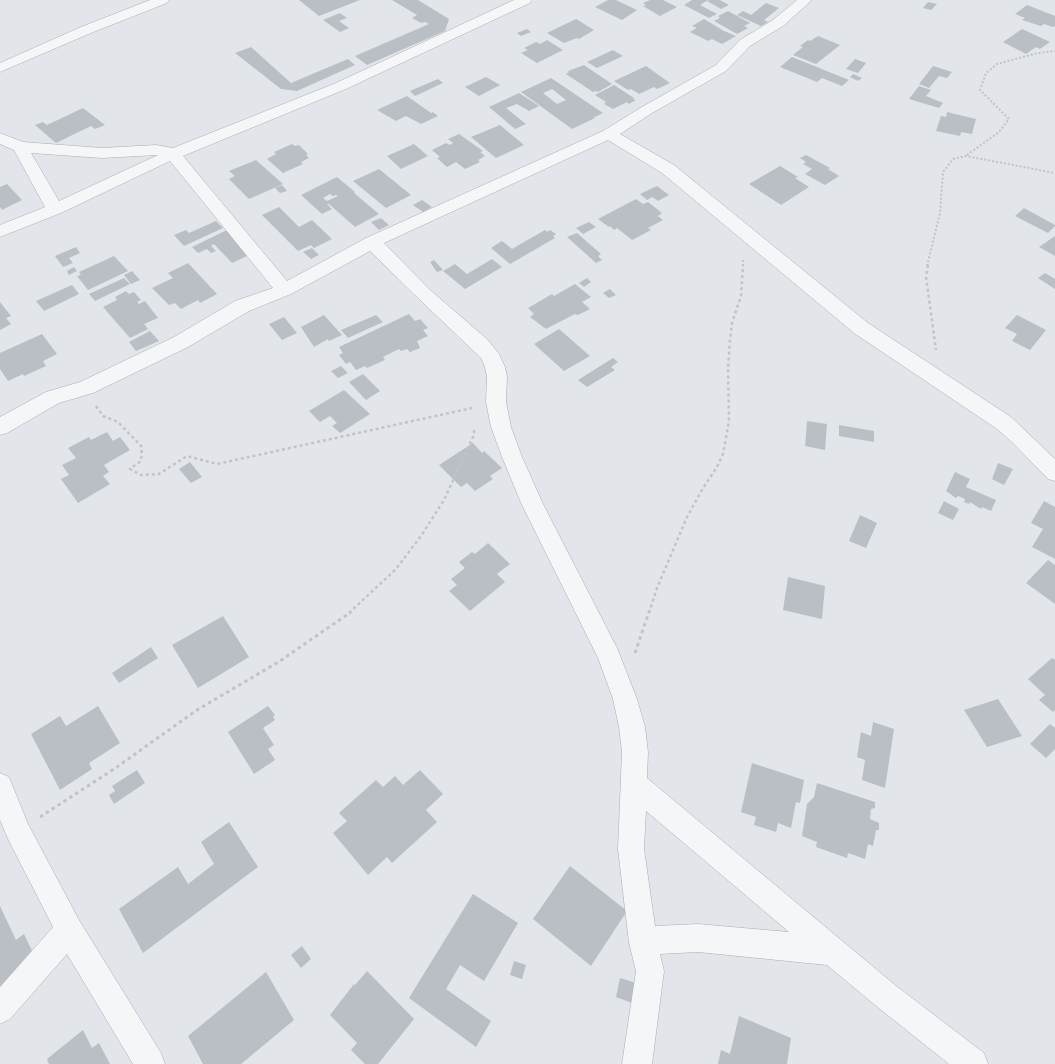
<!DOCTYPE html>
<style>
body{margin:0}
canvas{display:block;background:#e2e5ea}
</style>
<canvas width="1055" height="1064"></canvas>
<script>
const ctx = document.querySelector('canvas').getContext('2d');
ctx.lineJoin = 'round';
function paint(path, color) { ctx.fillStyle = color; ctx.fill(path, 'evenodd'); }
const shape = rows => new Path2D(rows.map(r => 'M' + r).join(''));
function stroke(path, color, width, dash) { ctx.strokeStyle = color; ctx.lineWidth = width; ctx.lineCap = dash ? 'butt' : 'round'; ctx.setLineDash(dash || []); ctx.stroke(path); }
paint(shape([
 [299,0,360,0,319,16],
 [392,0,418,0,449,19,445,31,367,65,355,56,429,24,425,22,421,23,412,18,417,15],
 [608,0,616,0,637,10,622,20,595,7],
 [650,0,663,0,677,7,660,16,643,6,646,5,643,3],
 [692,0,708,0,700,5,717,14,709,18,684,5],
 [710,0,720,0,729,5,721,9,707,1],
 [928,2,937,4,931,10,923,8],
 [766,3,779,8,764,20,768,22,761,26,737,15,743,11,751,15],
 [1027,5,1055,16,1055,26,1053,27,1044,24,1041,26,1022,20,1025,18,1015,14],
 [728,11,750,23,744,26,748,28,737,34,714,21,720,18,718,16],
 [340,13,347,18,339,21,349,28,340,32,323,20],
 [576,19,594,30,579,39,577,38,564,43,547,33],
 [704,19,724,31,736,36,722,44,712,39,708,41,690,32,697,28,692,26],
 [527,29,531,32,521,36,517,33],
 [1022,29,1050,42,1040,49,1036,47,1026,54,1003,42],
 [818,36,840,45,816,64,793,55,803,47,800,46,808,40,810,41],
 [547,40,563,50,537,63,521,53,528,50,524,48,536,42,540,44],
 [251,47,291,83,348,59,355,65,297,91,281,89,235,53],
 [613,50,623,56,597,68,587,62],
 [792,57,849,80,842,86,822,78,817,82,780,67],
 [855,59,866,63,858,73,846,69],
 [584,65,612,84,598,92,596,91,593,92,566,74,569,72,568,71],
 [646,66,670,83,657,89,654,87,639,94,631,89,628,90,614,81],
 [933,66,952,72,947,78,939,76,929,88,919,84],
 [853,74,862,78,858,81,850,77],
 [486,77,500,85,479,96,465,87],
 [551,78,603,113,593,118,595,118,572,129,521,92],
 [552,89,566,100,557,104,543,93],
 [438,79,443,83,415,96,410,91],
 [614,85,634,98,633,99,636,100,629,104,627,102,613,109,604,104,606,102,595,95],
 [919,86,931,90,926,96,943,103,939,108,909,99],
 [519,93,539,106,529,111,517,104,506,108,526,124,515,129,489,107],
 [407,96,431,113,433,112,438,116,421,124,406,116,396,121,377,110],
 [83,108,105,125,95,129,91,126,56,143,35,125,43,122,47,125],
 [947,112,976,119,972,134,961,132,960,136,936,131,941,116,946,117],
 [500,125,524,145,496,158,471,137],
 [459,134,483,151,480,152,485,156,478,160,480,162,465,169,456,162,447,167,437,158,440,157,432,150,446,143,450,145,453,143,448,139],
 [292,144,295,146,299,145,308,154,306,155,309,158,301,162,303,164,283,173,267,159,276,154,274,152],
 [414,144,428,156,401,169,387,156],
 [806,155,830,168,828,169,839,176,825,185,805,174,812,169,803,164,806,162,800,158],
 [256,160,283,184,249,199,229,179,235,176,229,171],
 [780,166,798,177,795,178,809,187,781,205,749,184],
 [379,169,411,195,386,208,353,181],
 [337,177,355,192,354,193,379,214,355,227,329,204,327,204,332,209,322,214,301,195],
 [330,194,333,196,336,195,338,196,327,201,323,198],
 [7,184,22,200,2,210,0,207,0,187],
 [282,185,287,191,280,193,275,188],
 [657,186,669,195,658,201,652,197,647,200,640,194],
 [636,199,643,204,648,202,662,213,658,216,663,220,648,228,651,230,632,240,617,228,614,230,610,226,609,227,598,219],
 [422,200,432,207,423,212,413,205],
 [279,207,299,227,312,220,332,239,314,248,311,245,298,251,262,215],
 [1024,208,1055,225,1055,226,1048,233,1015,216],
 [381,218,389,225,379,230,371,222],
 [216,221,223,228,184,246,174,235,186,230,189,233],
 [589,222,596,227,583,234,576,228],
 [227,230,251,254,232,263,214,244,211,246,216,251,211,253,207,249,198,253,192,247],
 [545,230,547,232,550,230,556,234,553,236,555,238,510,264,491,248,502,241,512,249],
 [577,233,601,254,598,256,602,260,596,263,567,237],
 [1055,236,1055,256,1039,247],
 [76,247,80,253,69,258,73,263,63,267,55,256],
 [312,248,319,255,311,259,303,252],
 [114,256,128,271,88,290,77,276,81,275,79,272],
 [492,259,502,267,465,289,443,271,455,264,467,274],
 [434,260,443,270,437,272,430,262],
 [188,263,217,294,200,303,198,300,181,309,175,303,169,305,152,288,173,278,168,273],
 [74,267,77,271,69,275,67,271],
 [132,271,140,280,131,284,124,275],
 [1045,273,1055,279,1055,289,1038,278],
 [124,278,130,284,95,301,89,294],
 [587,278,591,282,584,287,579,283],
 [575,284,591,297,582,302,590,309,578,315,575,314,546,329,530,317,534,314,528,308,552,294,554,296],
 [72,285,79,294,44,311,36,301],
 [610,289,616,295,609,298,603,293],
 [126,291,129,294,134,292,141,300,137,302,139,304,145,301,158,318,144,324,148,329,130,338,103,307,117,300,115,297],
 [0,302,11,316,6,318,11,324,0,330],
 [409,314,415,321,420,319,428,328,423,330,428,336,417,341,420,348,410,352,407,349,401,351,399,349,383,357,385,360,367,368,365,366,356,370,350,362,346,364,339,355,343,353,339,347],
 [324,315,342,335,329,341,328,339,314,347,301,327],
 [376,315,383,322,348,338,341,330],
 [1017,315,1046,330,1030,350,1012,341,1017,334,1005,328],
 [284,317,297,333,282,340,269,324],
 [559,329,590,356,564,371,534,344],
 [150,331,159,341,136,351,129,342],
 [42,334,57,354,43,361,46,366,24,376,23,374,8,381,0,369,0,353],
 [613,358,618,362,611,367,615,370,587,387,578,380],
 [341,366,348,373,338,378,331,371],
 [363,374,380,391,366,400,349,382],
 [344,390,370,414,340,433,332,426,337,423,330,416,320,422,309,411],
 [807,421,827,424,825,450,805,446],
 [839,425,874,431,874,442,839,436],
 [107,432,113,441,120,437,130,450,104,465,109,472,103,476,110,484,78,503,61,479,69,475,62,465,76,458,68,448,89,437,91,440],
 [473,443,482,453,484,451,502,468,490,476,493,479,475,491,467,483,461,487,439,465],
 [190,462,202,477,191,483,179,469],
 [998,463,1013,469,1004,485,992,479],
 [955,472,970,479,966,487,996,500,991,511,982,507,981,509,970,502,969,504,964,502,965,499,958,496,956,498,946,491],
 [944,501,959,509,953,520,938,513],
 [1044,501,1055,507,1055,559,1032,547,1043,529,1031,523],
 [860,515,877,523,866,548,849,541],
 [488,543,510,564,497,574,505,582,470,611,449,591,457,585,451,579,465,568,459,562,472,552,475,554],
 [1048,560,1055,565,1055,604,1026,583],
 [788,577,825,586,822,619,783,610],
 [223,616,249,657,198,688,172,645],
 [151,647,158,658,119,683,112,673],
 [1052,658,1055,660,1055,710,1053,712,1039,700,1045,695,1028,679],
 [998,699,1022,736,987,747,964,710],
 [98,706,120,743,89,763,92,769,60,790,31,734,60,716,66,726],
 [268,706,275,715,273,717,275,720,263,728,274,745,268,749,275,760,254,774,228,732],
 [873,722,894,729,885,788,862,780,865,760,857,757,861,732,871,736],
 [1050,724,1055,728,1055,749,1046,758,1030,744],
 [752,763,804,780,800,803,796,802,791,828,778,823,776,832,754,825,756,817,741,812],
 [137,770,145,783,114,804,109,795,115,791,112,786],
 [420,770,443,794,426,810,437,822,392,863,387,857,368,875,333,833,347,821,339,813,376,780,383,787,395,776,403,785],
 [817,783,875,802,875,808,871,809,870,819,879,823,879,830,876,830,873,846,868,844,865,859,848,853,847,858,816,847,817,842,802,836,807,804,814,797],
 [229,822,258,867,143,953,119,909,178,867,188,884,214,864,201,842],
 [570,866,627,911,591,966,533,919],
 [473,894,518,923,484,981,460,965,446,989,491,1021,476,1047,409,998],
 [0,906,16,940,24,934,37,961,0,988],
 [302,946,311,959,301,968,291,955],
 [514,961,526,965,522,979,510,975],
 [367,971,414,1019,378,1064,365,1064,351,1050,357,1043,330,1015,354,984,355,985],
 [266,972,294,1020,241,1064,203,1064,188,1036],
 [620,978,636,983,632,1003,616,997],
 [739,1016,791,1038,787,1064,718,1064,721,1050,730,1054],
 [83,1030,92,1048,99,1043,110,1064,49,1064,47,1059]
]), '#babfc6');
const street = shape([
 [150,0,169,0,167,3,91,33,0,72,0,63,81,27,150,0],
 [514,0,532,0,530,3,346,89,183,156,287,281,366,238,603,131,642,107,716,65,740,40,773,20,797,0,812,0,783,26,750,46,726,71,652,113,620,134,674,165,868,323,1011,417,1055,459,1055,481,1048,479,1013,443,997,429,854,333,662,173,608,140,384,243,430,290,487,339,499,354,505,367,507,377,506,402,511,427,522,457,543,504,617,648,637,699,645,727,648,752,647,778,895,985,984,1053,988,1064,949,1064,875,1005,827,965,698,952,660,954,664,971,652,1064,622,1064,636,971,629,943,618,849,622,752,619,727,613,699,598,658,522,505,502,457,491,427,486,402,487,377,485,367,481,358,418,298,370,251,291,294,249,311,188,347,93,393,59,403,7,433,0,435,0,417,46,392,80,382,174,337,235,301,273,288,170,161,61,213,0,237,0,225,45,207,14,150,0,144,0,133,23,142,102,148,156,145,173,148,336,83,514,0],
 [31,153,102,158,158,155,59,201,31,153],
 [646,811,789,932,698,924,655,926,644,849,646,811],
 [0,773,9,777,28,824,79,920,161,1053,165,1064,133,1064,67,954,10,1019,0,1024,0,987,53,927,9,841,0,820,0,773]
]);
stroke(street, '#a8acb4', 1);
stroke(shape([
 [967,155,999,132,1009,119,980,90,986,73,997,64,1038,53,1055,51],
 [743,266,743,260],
 [927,266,940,213,943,172,953,159,966,156,1055,173]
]), '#c1c3c8', 2, [2, 2]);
stroke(shape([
 [928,265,926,277,936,350],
 [96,406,103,416,118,422,142,447,141,461,130,469,141,475,159,474,187,456,217,464,472,408],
 [349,613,396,569,421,536,444,500,473,437,475,427],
 [649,613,657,588,687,517,703,488,717,467,723,454,729,421,728,369,730,340,732,323,741,296,743,265]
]), '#c1c3c8', 2.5, [3, 3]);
stroke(shape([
 [635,653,649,612],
 [40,817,114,769,197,710,280,661,351,612]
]), '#c1c3c8', 3, [3.5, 3.5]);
paint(street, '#f5f6f8');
</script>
